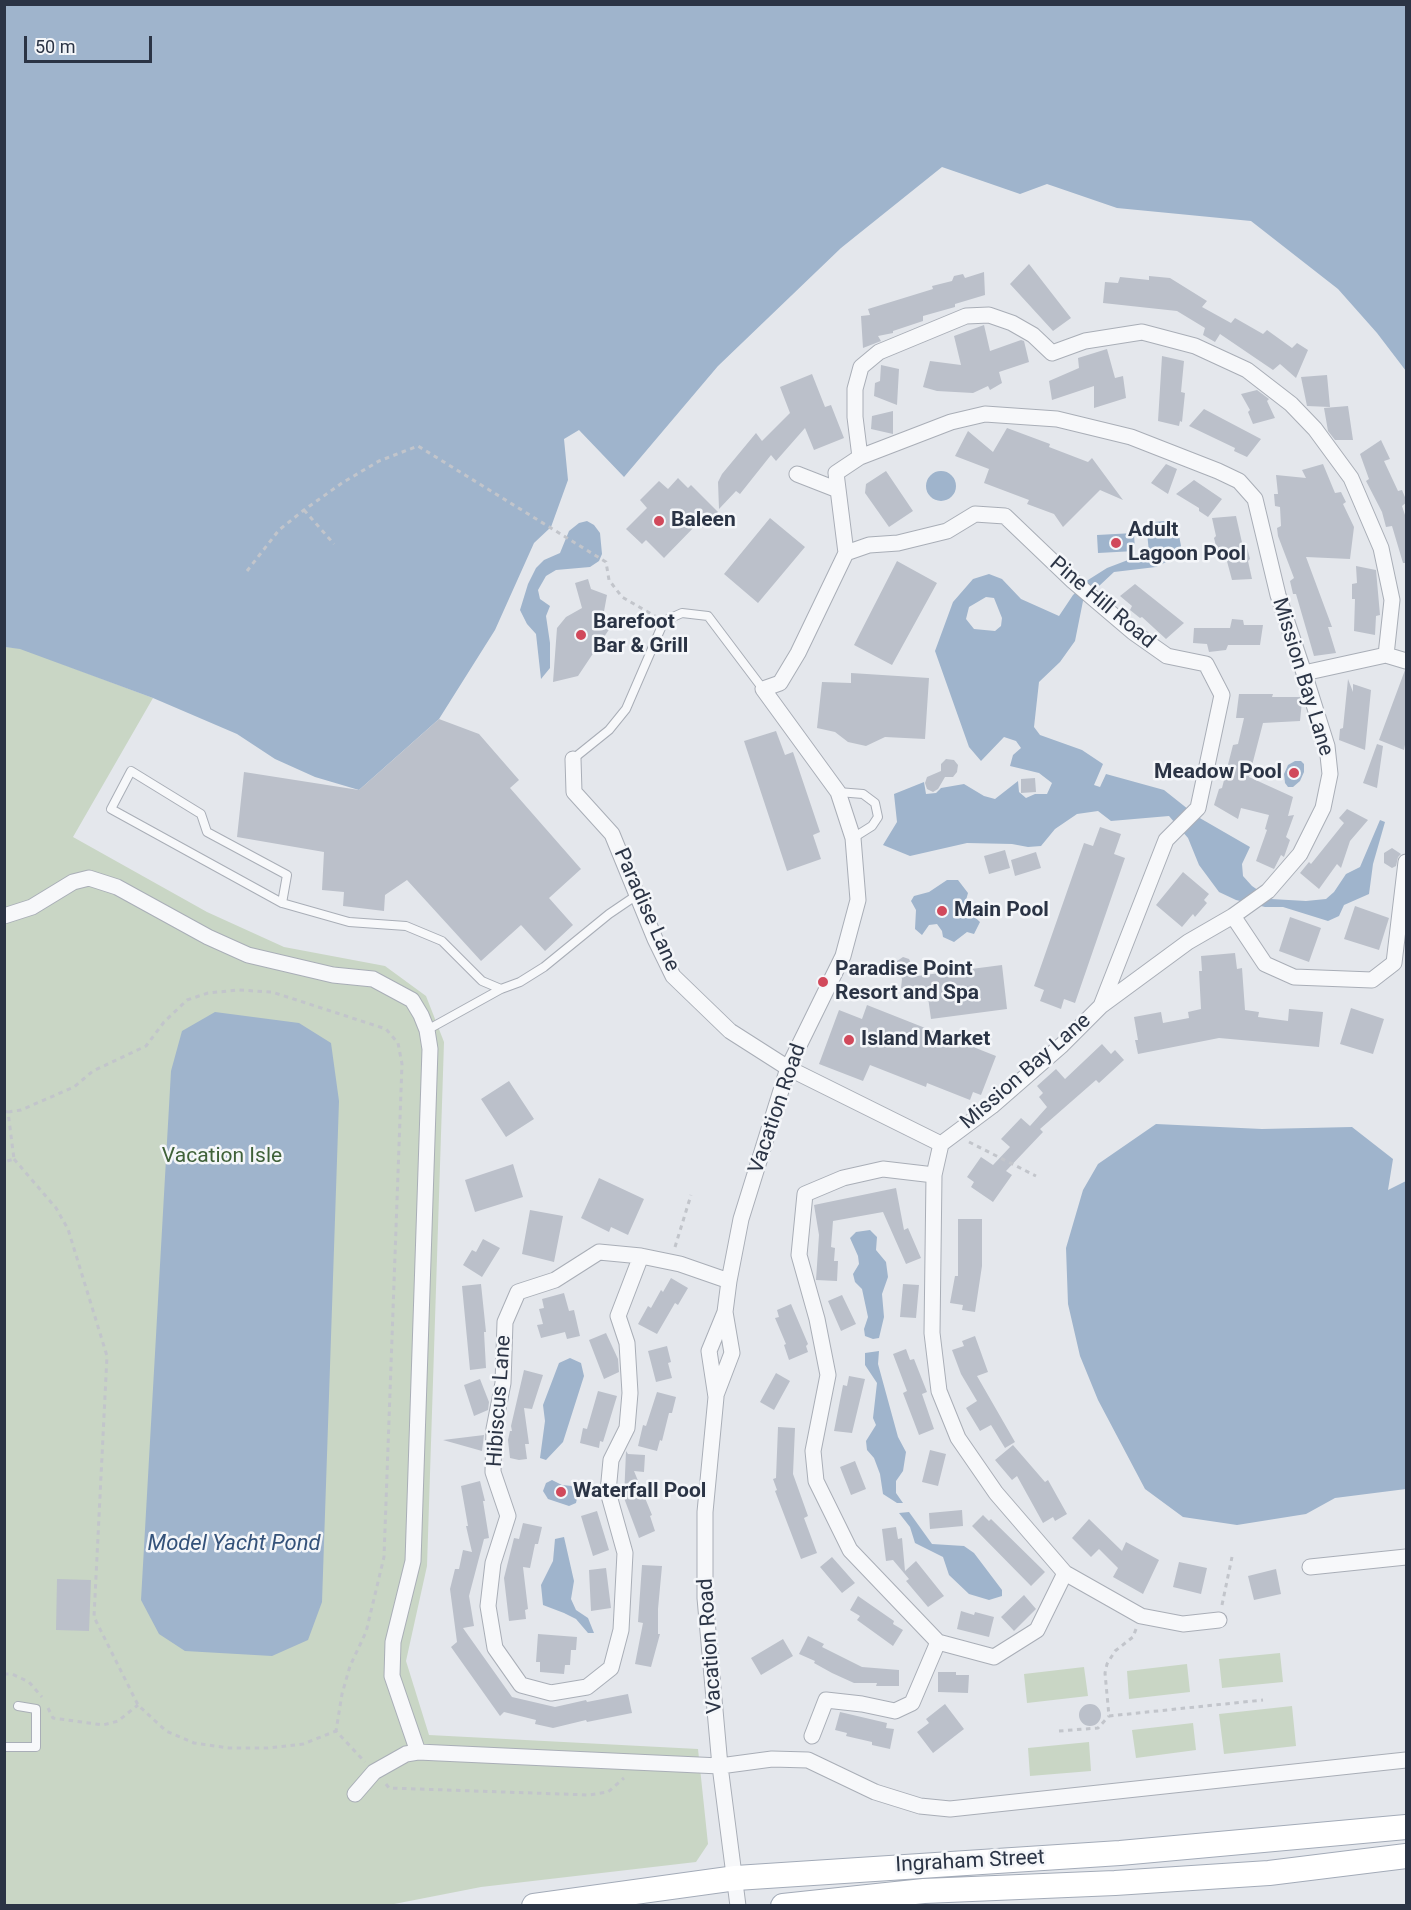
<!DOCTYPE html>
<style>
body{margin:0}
#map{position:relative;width:1411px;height:1910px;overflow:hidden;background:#e4e7ec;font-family:Roboto,sans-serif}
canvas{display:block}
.frame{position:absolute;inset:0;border:6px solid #2b3445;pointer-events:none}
.scale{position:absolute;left:24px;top:36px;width:128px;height:27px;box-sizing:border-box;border:3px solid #2b3445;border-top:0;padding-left:8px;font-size:18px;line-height:21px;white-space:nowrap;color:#2b3445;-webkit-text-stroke:4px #f4f6f9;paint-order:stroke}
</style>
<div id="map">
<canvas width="1411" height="1910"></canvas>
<div class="frame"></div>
<div class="scale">50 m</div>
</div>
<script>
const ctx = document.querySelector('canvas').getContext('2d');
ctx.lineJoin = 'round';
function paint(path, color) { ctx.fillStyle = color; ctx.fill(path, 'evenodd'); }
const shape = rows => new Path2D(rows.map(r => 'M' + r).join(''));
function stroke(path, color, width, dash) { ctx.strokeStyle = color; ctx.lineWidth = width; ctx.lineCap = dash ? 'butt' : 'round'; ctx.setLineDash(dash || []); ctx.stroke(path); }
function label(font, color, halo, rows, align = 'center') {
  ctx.font = font + ' Roboto,sans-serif'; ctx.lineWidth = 5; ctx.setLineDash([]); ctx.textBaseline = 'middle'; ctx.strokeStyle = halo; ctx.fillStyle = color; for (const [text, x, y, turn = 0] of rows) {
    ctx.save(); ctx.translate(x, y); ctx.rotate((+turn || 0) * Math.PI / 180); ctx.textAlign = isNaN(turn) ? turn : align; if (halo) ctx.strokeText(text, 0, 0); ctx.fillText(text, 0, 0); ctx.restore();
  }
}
paint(shape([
 [5,647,20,648,153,698,73,837,207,912,284,947,385,966,426,996,444,1042,427,1566,406,1661,429,1735,698,1749,708,1844,696,1862,481,1887,389,1905,5,1906],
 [1280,1653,1283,1682,1222,1688,1219,1659],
 [1187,1664,1190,1692,1129,1699,1127,1671],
 [1084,1667,1088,1696,1027,1703,1024,1674],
 [1292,1706,1296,1746,1224,1754,1219,1714],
 [1193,1723,1196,1750,1136,1758,1132,1730],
 [1089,1742,1091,1771,1030,1776,1028,1748]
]), '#c9d6c5');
paint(shape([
 [5,5,1406,5,1406,371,1377,333,1338,289,1251,221,1117,208,1047,184,1020,194,942,167,841,248,718,366,624,477,579,430,564,439,568,480,551,527,534,543,495,630,439,719,359,790,315,777,275,759,237,734,153,698,20,649,5,647],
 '926 486a15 15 0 1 1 30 0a15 15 0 1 1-30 0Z',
 [587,521,594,525,600,533,602,554,599,561,590,567,556,570,546,576,538,590,540,599,550,606,546,616,550,643,550,668,541,679,536,634,527,624,520,610,528,584,536,568,544,560,560,553,569,531,579,523],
 [1164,521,1178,530,1181,546,1180,555,1156,567,1114,572,1083,601,1075,641,1060,662,1039,682,1034,727,1040,735,1082,750,1103,764,1094,785,1100,787,1106,774,1164,790,1198,817,1250,847,1242,864,1243,876,1252,886,1271,899,1306,901,1326,899,1334,892,1346,874,1360,867,1380,820,1385,822,1373,864,1369,894,1344,905,1339,916,1328,921,1283,907,1265,907,1236,900,1219,892,1199,865,1188,838,1169,816,1111,821,1098,811,1077,814,1055,829,1041,846,1028,847,1012,844,967,843,910,856,883,845,897,822,894,794,924,782,926,794,936,793,941,788,964,784,984,796,995,799,1018,781,1019,792,1026,798,1035,794,1047,794,1052,783,1039,773,1010,766,1013,755,1021,748,1016,741,1004,737,981,761,969,747,935,651,953,602,973,579,989,574,1002,579,1021,599,1059,616,1073,595,1088,580,1107,568,1149,552,1146,523],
 [986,597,994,598,1002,618,1001,626,995,631,974,629,966,619,969,607],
 [1134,533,1135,551,1098,553,1097,535],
 [1295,761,1301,761,1304,764,1304,772,1300,781,1293,787,1288,787,1285,783,1284,774,1288,765],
 [947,880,958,880,968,893,966,900,968,911,980,922,974,934,967,932,954,942,943,937,942,931,937,924,929,925,922,935,915,929,916,910,911,901,914,896,929,892],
 [215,1012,299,1023,331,1043,339,1101,322,1602,308,1640,272,1656,185,1651,159,1634,141,1600,171,1071,182,1031],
 [1156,1124,1262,1129,1352,1127,1393,1159,1388,1190,1406,1181,1406,1489,1335,1498,1306,1514,1237,1525,1183,1517,1145,1489,1098,1400,1080,1356,1068,1304,1066,1248,1083,1190,1098,1164],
 [870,1230,877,1237,876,1250,886,1262,888,1277,882,1294,884,1317,879,1338,873,1339,865,1336,864,1329,868,1317,862,1289,855,1282,853,1274,859,1264,858,1256,850,1238,856,1232],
 [879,1351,878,1364,898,1437,906,1452,903,1471,896,1481,896,1493,903,1503,897,1503,883,1494,880,1474,874,1458,867,1450,866,1441,876,1425,873,1418,877,1383,865,1365,865,1353],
 [570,1358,581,1363,584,1376,563,1442,546,1460,540,1458,545,1421,543,1405,559,1363],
 [552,1480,562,1485,572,1486,578,1494,576,1503,569,1506,548,1499,543,1491,546,1483],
 [909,1512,932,1544,964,1546,974,1553,1002,1590,1002,1596,989,1600,969,1594,949,1575,943,1557,915,1543,910,1527,899,1513],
 [564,1537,574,1581,571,1599,576,1610,588,1618,594,1633,588,1633,576,1619,564,1613,543,1605,541,1585,553,1561,555,1539]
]), '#9fb4cc');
paint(shape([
 [1029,264,1071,318,1053,331,1010,284],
 [984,272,985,295,955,304,955,307,923,316,923,321,893,331,893,333,878,336,881,341,863,348,861,316,870,315,868,309,933,289,932,286,952,281,954,276,963,274,965,278],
 [1149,276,1170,278,1207,301,1202,307,1231,323,1235,318,1263,334,1267,330,1292,348,1297,343,1308,350,1296,378,1280,364,1273,370,1220,334,1215,342,1203,335,1205,328,1177,311,1103,303,1105,282,1118,283,1120,277,1149,280],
 [984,325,990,351,1021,340,1024,341,1029,362,999,372,1002,383,990,390,988,386,973,393,937,391,923,387,930,361,961,365,954,336],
 [1107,349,1115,378,1123,376,1126,398,1094,408,1094,386,1052,400,1049,381,1079,368,1078,358],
 [1162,356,1184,361,1181,392,1185,393,1182,422,1180,421,1179,426,1158,421],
 [881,365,899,369,897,405,874,396,875,383,880,381],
 [812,374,825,407,831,405,844,438,814,450,805,428,776,461,771,455,740,494,736,491,719,509,718,482,722,474,756,433,762,441,790,413,780,387],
 [1327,375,1330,407,1307,406,1301,377],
 [1257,390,1269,399,1267,401,1275,418,1253,424,1248,412,1250,410,1241,394],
 [1348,406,1353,440,1335,440,1328,431,1324,408],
 [1204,409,1261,439,1247,457,1234,451,1235,448,1189,426],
 [893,411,893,434,871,429,872,416],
 [1007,428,1050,444,1049,447,1088,462,1092,458,1123,500,1100,490,1063,527,1054,514,1027,504,1029,500,984,483,989,469,955,456,968,431,993,452],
 [1381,440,1390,459,1384,461,1398,491,1402,490,1407,502,1402,506,1407,521,1407,563,1403,563,1392,526,1386,527,1382,512,1366,481,1369,479,1360,454],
 [1166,464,1177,469,1168,494,1151,483],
 [1323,464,1335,493,1341,492,1346,502,1343,504,1354,527,1350,559,1306,557,1332,627,1328,627,1336,653,1314,656,1296,594,1293,594,1290,581,1294,578,1278,536,1277,528,1281,526,1280,507,1275,506,1274,494,1278,494,1276,475,1306,478,1302,470],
 [886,471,913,511,889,527,865,493,866,484],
 [678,478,688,488,691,485,718,512,703,528,698,523,664,558,646,540,642,544,626,529,647,508,640,500,659,481,668,489],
 [1194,480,1222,499,1208,517,1199,511,1199,508,1176,494],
 [1236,516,1243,547,1247,547,1250,559,1248,561,1252,579,1232,580,1224,550,1217,550,1214,538,1216,536,1212,518],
 [770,518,805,547,758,603,724,574],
 [897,561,937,583,892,665,854,645],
 [1356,566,1376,570,1380,615,1376,616,1375,635,1354,631,1355,599,1352,599,1352,584,1357,583],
 [588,579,591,589,607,595,603,617,610,628,578,676,553,682,557,628,566,617,582,608,575,583],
 [1135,584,1184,623,1166,639,1142,617,1140,618,1130,610,1132,606,1120,596],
 [1232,619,1243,620,1244,625,1263,625,1260,645,1228,645,1226,650,1209,652,1207,644,1193,643,1194,628,1230,628],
 [1405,670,1407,734,1404,750,1379,740],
 [851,673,929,678,925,739,885,737,866,746,848,742,835,732,817,728,822,682,851,683],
 [1348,679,1353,692,1353,684,1371,690,1365,750,1339,740,1340,729,1343,728],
 [1239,694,1273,694,1272,697,1301,697,1302,701,1300,721,1263,723,1249,777,1293,797,1288,816,1294,815,1286,837,1290,840,1284,857,1281,855,1274,869,1256,861,1267,830,1265,829,1269,815,1241,808,1238,819,1214,805,1219,789,1222,788,1233,745,1238,744,1244,718,1236,718],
 [439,719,479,734,519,780,510,788,581,869,549,898,573,925,545,951,521,925,481,961,407,880,385,895,384,911,343,906,344,892,322,890,324,852,237,837,244,772,359,790],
 [776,731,785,755,793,752,820,832,813,835,821,859,787,871,744,741],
 [1377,744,1383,746,1377,788,1363,783],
 [946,759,954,760,958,765,957,772,953,777,945,777,938,789,933,792,927,789,925,783,927,777,941,771,941,764],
 [1035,778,1036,792,1021,793,1021,779],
 [1347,809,1368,820,1350,841,1341,868,1337,864,1319,889,1300,873,1309,862,1311,864,1344,823,1339,818],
 [1100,827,1121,834,1114,854,1125,858,1075,1003,1064,999,1061,1009,1040,1001,1044,990,1034,986,1084,843,1093,846],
 [1392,848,1401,854,1398,857,1396,866,1392,868,1384,863,1384,853],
 [1005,850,1010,868,989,874,984,856],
 [1036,852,1041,868,1015,876,1011,860],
 [1183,872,1209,894,1204,900,1207,903,1195,917,1193,914,1182,927,1156,905],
 [1355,906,1389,918,1379,950,1344,939],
 [1290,917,1321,928,1309,962,1279,951],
 [1235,953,1237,969,1242,968,1245,1010,1259,1012,1258,1017,1288,1021,1289,1009,1323,1012,1319,1047,1219,1038,1138,1054,1135,1040,1138,1040,1134,1017,1161,1012,1163,1023,1189,1018,1188,1012,1201,1009,1199,971,1202,971,1201,956],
 [903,957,909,959,917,976,1002,965,1007,1009,931,1019,927,990,906,991,901,988,902,979,896,966,897,961],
 [867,1005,996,1056,981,1095,973,1092,970,1100,927,1083,926,1087,870,1065,863,1081,819,1064,839,1010,862,1019],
 [1351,1008,1384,1019,1373,1054,1340,1044],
 [1102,1044,1111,1054,1115,1050,1124,1060,1099,1083,1096,1080,1040,1129,1043,1132,1006,1171,1012,1175,993,1202,971,1187,974,1182,967,1177,981,1157,993,1165,1010,1147,1001,1139,1021,1118,1030,1126,1047,1107,1039,1097,1043,1093,1037,1086,1056,1069,1065,1079],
 [509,1081,534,1119,506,1137,481,1099],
 [513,1164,523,1197,475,1212,465,1180],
 [599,1178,644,1199,628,1235,611,1227,609,1232,581,1218],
 [896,1188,904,1230,908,1228,921,1258,906,1264,883,1212,833,1221,831,1247,835,1248,834,1261,838,1261,837,1281,816,1280,819,1235,814,1205],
 [530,1210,563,1216,554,1262,522,1254],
 [958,1219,982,1219,982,1266,975,1312,962,1310,963,1305,950,1303,955,1276,958,1276],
 [483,1239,500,1248,482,1277,463,1265,472,1250,476,1252],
 [671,1278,688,1288,678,1305,675,1303,657,1334,638,1324,648,1306,651,1308,661,1290,663,1292],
 [481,1284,486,1332,484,1332,486,1368,470,1370,462,1286],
 [903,1284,919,1285,916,1318,900,1317],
 [564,1293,569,1311,574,1310,580,1336,567,1339,565,1332,541,1338,537,1325,543,1324,539,1309,544,1308,542,1299],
 [842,1295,856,1324,841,1331,828,1301],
 [791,1304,808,1344,806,1346,808,1352,789,1360,784,1345,786,1344,775,1318,779,1317,777,1310],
 [606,1333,618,1359,619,1372,604,1379,589,1340],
 [975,1336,988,1372,977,1376,1015,1442,1005,1448,991,1425,980,1431,966,1408,977,1401,961,1374,952,1350,964,1346,962,1341],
 [667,1346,671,1362,668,1363,672,1378,656,1382,648,1351],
 [906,1349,910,1360,914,1359,927,1392,922,1394,934,1429,919,1435,903,1393,907,1391,893,1354],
 [524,1370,543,1375,532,1409,524,1408,529,1444,525,1444,527,1459,519,1460,510,1458,508,1440,510,1431,512,1431,511,1426],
 [776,1373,790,1381,774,1410,760,1402],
 [849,1376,865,1379,852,1433,834,1431,843,1385,847,1386],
 [480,1379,489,1402,488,1410,474,1416,464,1385],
 [598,1391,617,1396,603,1442,600,1441,599,1448,580,1443,583,1428,587,1429],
 [657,1392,676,1397,672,1413,669,1413,662,1441,660,1440,657,1451,638,1446,643,1425,646,1426],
 [778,1427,795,1428,793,1474,808,1516,804,1518,817,1553,801,1559,775,1491,777,1490,773,1479,776,1478],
 [484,1435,482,1451,443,1440],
 [1013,1445,1045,1482,1048,1480,1067,1514,1055,1521,1053,1517,1043,1523,1017,1476,1012,1480,995,1460],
 [930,1450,946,1454,938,1486,922,1482],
 [626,1451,628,1454,645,1455,644,1472,634,1471,652,1515,650,1516,655,1531,639,1538,624,1498],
 [855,1461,866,1489,851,1495,840,1467],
 [480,1481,485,1501,483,1501,489,1538,484,1539,469,1596,474,1626,463,1628,512,1697,555,1707,586,1700,587,1702,628,1694,632,1713,587,1722,586,1720,553,1728,535,1724,536,1720,504,1712,500,1716,451,1647,457,1642,450,1589,455,1569,459,1569,463,1550,472,1552,466,1526,468,1526,461,1486],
 [962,1510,963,1526,930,1529,929,1513],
 [597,1511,609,1550,593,1556,581,1516],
 [983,1515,989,1521,991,1519,1045,1572,1031,1586,972,1526],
 [1089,1519,1122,1551,1126,1542,1159,1560,1143,1594,1113,1577,1118,1568,1099,1549,1091,1557,1072,1538],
 [523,1523,542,1527,538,1544,535,1544,530,1568,523,1567,528,1609,525,1610,526,1619,509,1621,504,1578,514,1538,519,1539],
 [896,1527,898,1539,902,1538,905,1571,916,1561,944,1596,928,1607,906,1581,909,1579,893,1560,886,1561,882,1529],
 [832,1557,855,1583,842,1593,820,1567],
 [1179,1562,1207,1568,1201,1594,1173,1587],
 [642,1565,662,1566,658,1609,658,1634,660,1634,651,1667,635,1664,643,1623,638,1622],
 [606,1568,611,1608,591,1611,589,1570],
 [1276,1569,1281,1594,1254,1600,1248,1576],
 [57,1579,91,1580,89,1631,56,1630],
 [1024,1595,1036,1609,1014,1631,1001,1617],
 [858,1596,894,1621,893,1624,903,1630,893,1646,857,1620,860,1616,850,1610],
 [961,1611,974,1615,975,1612,994,1617,989,1637,957,1629],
 [538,1634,577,1637,576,1650,571,1650,570,1665,565,1665,564,1674,540,1672,540,1662,536,1662],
 [808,1636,824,1644,822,1647,862,1667,899,1670,899,1686,876,1686,877,1683,854,1683,832,1673,814,1663,815,1661,799,1654],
 [783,1639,793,1656,761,1675,751,1658],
 [938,1672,956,1672,956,1675,969,1675,968,1693,938,1692],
 [945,1704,964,1729,933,1753,917,1732,929,1723,926,1719],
 '1079 1715a11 11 0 1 1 22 0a11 11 0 1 1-22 0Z',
 [840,1712,887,1723,886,1728,894,1729,890,1749,872,1745,872,1742,846,1736,847,1733,835,1730]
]), '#bbc0ca');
const service = shape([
 [573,759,609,730,626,709,664,621,682,613,708,616,763,689],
 [838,792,863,794,875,803,878,817,872,826,853,838],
 [282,903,287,875,207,832,201,814,131,771,111,809,282,903,349,922,406,926,442,941,482,981,501,989],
 [427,1030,501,989,520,982,544,967,609,914,637,895],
 [4,1747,36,1747,36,1709,18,1706]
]);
const minor = shape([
 [860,457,855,417,855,389,861,367,879,352,966,316,989,315,1012,323,1033,335,1052,353,1085,341,1142,332,1195,346,1247,370,1291,404,1315,429,1351,478,1381,548,1392,600,1386,655,1304,673],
 [797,474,838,490],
 [846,553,836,473,860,457,951,422,985,414,1057,419,1131,437,1218,471,1239,481,1255,499,1278,595,1304,673,1327,746,1330,774,1323,808,1300,854,1268,891,1233,916,1188,942,1101,1006,1062,1045,992,1106,941,1144],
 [1386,655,1406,661],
 [573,759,574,792,612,834,655,939,673,976,730,1031,788,1068,941,1144],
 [4,916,32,907,73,882,89,878,117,887,208,937,248,955,333,975,373,979,412,1000,421,1015,427,1030,430,1049,413,1561,393,1642,392,1676,418,1752],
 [1233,916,1265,964,1294,977,1372,980,1394,963,1406,862],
 [941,1144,934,1175,932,1333,939,1391,958,1438,996,1493,1065,1573,1141,1616,1183,1624,1219,1620],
 [934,1175,883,1169,843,1178,805,1194,799,1255,817,1319,828,1375,813,1451,816,1481,850,1550,938,1642,994,1657,1037,1630,1065,1573],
 [641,1256,618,1316,627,1343,630,1393,627,1428,611,1460,608,1492,625,1553,621,1630,611,1668,587,1687,551,1693,521,1685,495,1648,488,1606,493,1563,508,1516,493,1472,494,1429,503,1383,505,1322,518,1292,555,1280,599,1252,641,1256,680,1264,729,1281],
 [716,1395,732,1353,725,1312],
 [1310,1567,1406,1557],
 [812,1736,826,1700,862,1704,895,1711,912,1703,938,1642],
 [355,1794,374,1772,406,1754,418,1752,720,1766,772,1759,808,1760,875,1792,920,1806,950,1809,1406,1760],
 [738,1906,720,1766,705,1598,705,1512,716,1397,709,1351,725,1312,729,1281,741,1219,788,1068,843,956,858,900,853,838,838,792,763,689,780,683,798,653,846,553,869,545,898,543,947,531,975,514,1005,516,1073,581,1133,632,1167,656,1206,664,1222,695,1198,808,1166,840,1101,1006]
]);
const primary = shape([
 [534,1906,736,1878,1120,1853,1406,1827],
 [783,1906,924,1891,1115,1883,1269,1873,1406,1856]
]);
stroke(service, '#a9aeb7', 10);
stroke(minor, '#a9aeb7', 17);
stroke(primary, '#a3abb8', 26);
stroke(shape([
 [304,510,334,544],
 [247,571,279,530,304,510,342,483,379,461,418,446,606,562,609,580,622,597,655,616],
 [4,1111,8,1112,14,1159,4,1162],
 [8,1112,21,1110,74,1087,93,1071,146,1046,164,1022,187,1000,208,993,238,990,272,992,386,1029,398,1043,402,1064,384,1557,366,1632,350,1666,342,1694,336,1731,365,1762],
 [969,1142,1036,1176],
 [14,1159,56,1208,68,1229,107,1356,94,1617,138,1705,166,1731,194,1743,229,1748,268,1748,303,1744,336,1731],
 [675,1247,691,1195],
 [1222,1605,1232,1557],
 [1136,1629,1133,1637,1115,1651,1107,1664,1105,1673,1109,1716,1263,1700],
 [4,1674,12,1674,29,1682,42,1697],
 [48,1708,53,1718,103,1725,118,1721,138,1705],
 [1059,1731,1098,1728,1109,1716],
 [386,1784,389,1788,589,1795,608,1792,624,1778]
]), '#c2c5cb', 3, [4.5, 4.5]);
stroke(service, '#f7f8fa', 8);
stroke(minor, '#f7f8fa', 15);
stroke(primary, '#fff', 24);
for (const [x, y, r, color] of [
 [659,521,6,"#d1495b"],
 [1116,543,6,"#d1495b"],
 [581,635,6,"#d1495b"],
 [1294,773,6,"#d1495b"],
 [942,911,6,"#d1495b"],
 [823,982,6,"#d1495b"],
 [849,1040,6,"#d1495b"],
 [561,1492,6,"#d1495b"]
]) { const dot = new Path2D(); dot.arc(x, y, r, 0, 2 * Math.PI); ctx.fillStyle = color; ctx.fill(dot); stroke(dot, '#f4f6f9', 2); }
label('bold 21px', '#2b3445', '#f4f6f9', [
 ["Baleen",671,521],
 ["Adult",1128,531],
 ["Lagoon Pool",1128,555],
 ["Barefoot",593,623],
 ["Bar & Grill",593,647],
 ["Meadow Pool",1282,773,"right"],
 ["Main Pool",954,911],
 ["Paradise Point",835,970],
 ["Resort and Spa",835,994],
 ["Island Market",861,1040],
 ["Waterfall Pool",573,1492]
], 'left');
label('21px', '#2b3445', '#f4f6f9', [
 ["Pine Hill Road",1102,603,40],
 ["Mission Bay Lane",1302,677,73],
 ["Paradise Lane",646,910,66],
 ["Mission Bay Lane",1026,1072,-41],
 ["Vacation Road",778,1109,-71],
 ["Hibiscus Lane",500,1401,-86],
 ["Vacation Road",711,1646,-94],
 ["Ingraham Street",970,1862,-3]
]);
label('21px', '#3f6138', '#f4f6f9', [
 ["Vacation Isle",222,1157]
]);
label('italic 22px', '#34527a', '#f4f6f9', [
 ["Model Yacht Pond",234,1544]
]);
</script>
